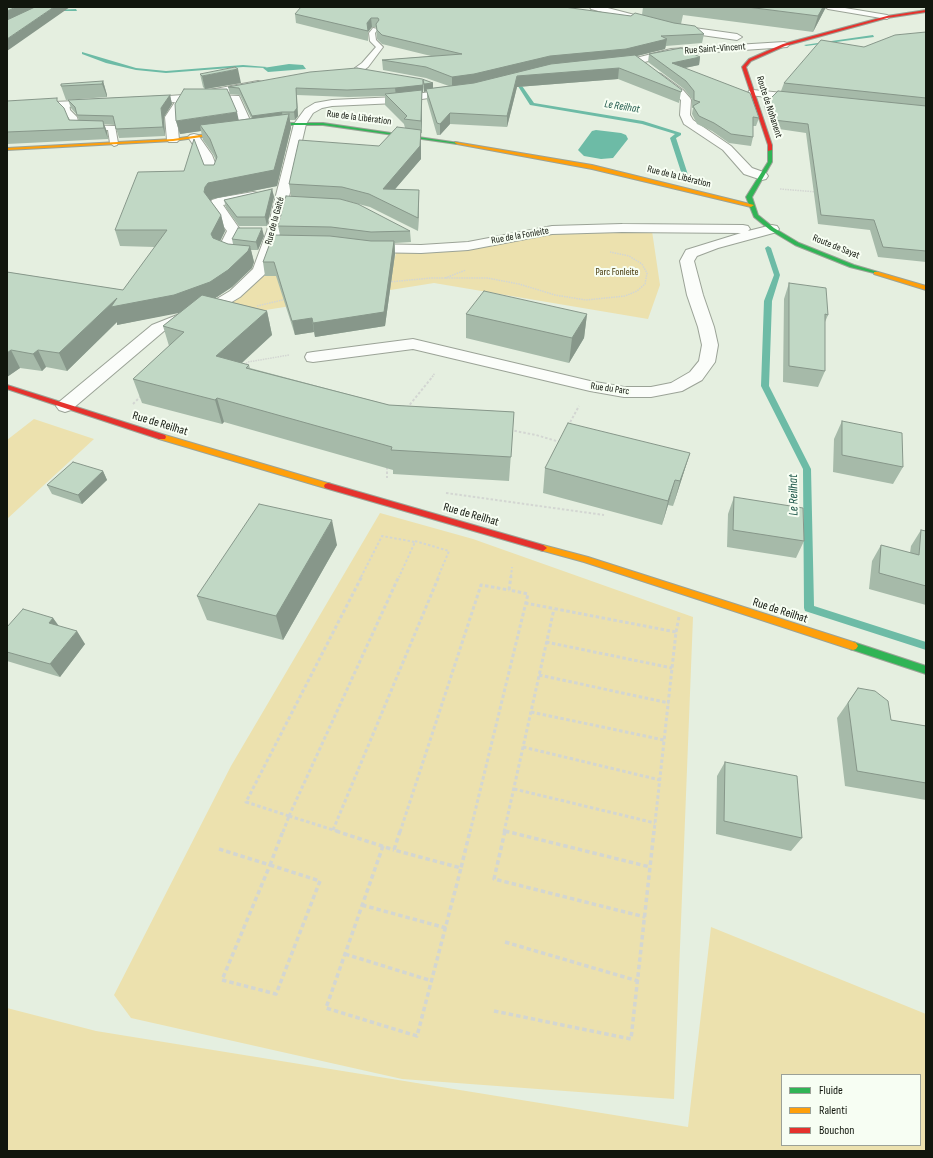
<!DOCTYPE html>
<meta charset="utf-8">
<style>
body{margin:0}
#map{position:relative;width:933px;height:1158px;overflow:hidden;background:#e5efe0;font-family:"Sofia Sans Condensed",sans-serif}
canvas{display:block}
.frame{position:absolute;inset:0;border:8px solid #11160d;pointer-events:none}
.legend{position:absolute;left:781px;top:1074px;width:140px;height:72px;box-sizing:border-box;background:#f7fef3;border:1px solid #9ba197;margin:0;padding:5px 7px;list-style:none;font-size:12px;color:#11160d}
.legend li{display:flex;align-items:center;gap:8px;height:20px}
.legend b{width:20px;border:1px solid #9ba197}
</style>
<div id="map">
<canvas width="933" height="1158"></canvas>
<div class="frame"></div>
<ul class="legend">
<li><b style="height:5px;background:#30b455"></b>Fluide</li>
<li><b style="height:5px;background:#ff9f0a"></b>Ralenti</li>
<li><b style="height:5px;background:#e5322d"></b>Bouchon</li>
</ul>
</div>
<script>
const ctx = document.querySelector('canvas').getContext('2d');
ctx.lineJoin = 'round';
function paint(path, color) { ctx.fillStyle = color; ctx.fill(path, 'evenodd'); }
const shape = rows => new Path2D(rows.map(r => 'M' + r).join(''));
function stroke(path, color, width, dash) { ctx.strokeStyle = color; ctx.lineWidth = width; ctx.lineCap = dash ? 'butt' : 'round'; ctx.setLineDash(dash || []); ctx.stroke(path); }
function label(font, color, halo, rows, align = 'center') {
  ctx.font = font + ' "Sofia Sans Condensed",sans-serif'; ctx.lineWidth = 4; ctx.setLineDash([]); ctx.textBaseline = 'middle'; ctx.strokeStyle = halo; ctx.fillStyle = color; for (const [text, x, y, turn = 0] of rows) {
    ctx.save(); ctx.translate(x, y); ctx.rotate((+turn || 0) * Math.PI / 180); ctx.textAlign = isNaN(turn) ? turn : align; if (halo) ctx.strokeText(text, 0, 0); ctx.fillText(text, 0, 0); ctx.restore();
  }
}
paint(shape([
 [652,231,660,285,648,319,434,283,216,318,224,307,261,276,317,276,395,257,396,253,422,252,553,232],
 [34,419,94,439,7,519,7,440],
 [380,513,473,539,693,617,674,1099,402,1079,131,1018,114,995,231,766],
 [711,927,926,1014,926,1151,7,1151,7,1008,96,1031,688,1127],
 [782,1075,920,1075,920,1145,782,1145]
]), '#ece1ae');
paint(shape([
 [289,64,303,65,306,69,268,72,263,68],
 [596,130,621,133,626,135,628,139,613,158,601,159,584,156,578,150,592,131]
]), '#6dbba6');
paint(shape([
 [76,9,77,11,50,11,52,10,76,9],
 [873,35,874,37,806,46,804,45,873,35],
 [82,52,136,68,166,71,243,65,267,67,265,68,243,67,166,73,136,70,106,63,82,54,82,52],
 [516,83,520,83,534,103,643,121,681,133,681,135,676,138,690,181,687,183,684,181,670,138,675,134,642,124,530,105,516,83],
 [768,246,771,248,780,275,772,301,769,386,811,469,814,606,926,642,926,650,805,611,804,608,803,469,761,386,764,301,774,275,765,248,768,246]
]), '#6dbba6');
const lane = shape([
 [825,7,839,7,887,15,890,17,887,19,828,9,825,7],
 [373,28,378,29,375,33,376,40,383,47,368,67,361,72,355,72,355,68,362,63,376,47,370,41,369,33,373,28],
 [63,103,69,103,70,110,77,117,79,125,115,126,118,143,117,145,114,146,110,143,108,130,83,130,73,129,69,118,62,111,63,103]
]);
const street = shape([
 [590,7,604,7,673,25,737,34,742,37,737,40,673,31,591,9,590,7],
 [784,42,787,43,789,45,787,47,671,55,637,64,613,68,608,65,610,63,636,58,671,49,784,42],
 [657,73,661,74,683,90,690,98,691,100,690,115,693,120,731,146,752,168,766,173,768,176,766,179,762,180,744,174,723,150,684,124,680,115,681,100,675,94,653,78,652,76,657,73],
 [258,81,262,82,263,84,262,86,217,95,239,96,254,129,252,131,248,132,244,131,242,129,231,101,186,101,177,117,179,140,177,142,169,142,167,140,165,117,175,102,142,104,137,101,142,98,183,95,258,81],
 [457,88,461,89,462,91,461,93,396,103,332,106,322,108,313,113,306,124,281,231,265,274,240,297,225,306,164,331,71,410,65,412,59,410,56,406,59,402,152,325,215,300,230,291,253,269,267,231,294,124,305,109,315,103,332,100,396,97,457,88],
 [753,90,803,95,808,98,803,101,749,95,748,93,749,91,753,90],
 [100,100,105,103,104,105,7,110,7,104,100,100],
 [194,134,198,135,212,155,219,173,217,180,209,180,207,177,207,173,200,155,188,137,190,135,194,134],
 [253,192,258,193,259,196,258,199,223,205,241,231,232,249,248,253,250,256,248,259,243,260,227,258,219,254,217,251,227,231,209,207,210,203,212,200,218,198,253,192],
 [622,224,743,225,748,226,750,229,748,231,772,225,777,226,779,229,777,232,718,248,697,256,694,261,703,295,714,327,718,345,715,362,702,380,682,391,651,397,624,397,590,391,413,349,313,362,307,361,305,357,307,353,313,352,413,339,590,381,624,387,651,387,671,383,690,372,699,361,702,345,698,327,687,295,680,261,686,250,741,233,622,232,552,234,468,250,421,253,365,252,360,251,358,248,360,245,365,244,421,245,468,242,552,226,622,224]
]);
const fast = shape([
 [283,123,323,123,459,143,457,144,323,125,283,125,207,136,205,135,283,123],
 [770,149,772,150,772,162,752,197,758,215,774,228,799,243,854,265,878,272,878,274,850,267,795,245,770,230,754,217,746,197,768,162,768,150,770,149],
 [853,642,926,666,926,674,850,649,848,646,850,643,853,642]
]);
const slow = shape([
 [207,134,209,134,209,136,173,141,7,150,7,148,173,139,207,134],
 [455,142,592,165,754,205,751,207,592,169,457,144,455,143,455,142],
 [874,272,878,272,926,286,926,290,874,274,874,272],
 [159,435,165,435,331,484,332,486,331,488,325,488,159,439,159,435],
 [543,545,588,557,853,642,856,643,858,646,856,649,853,650,584,562,540,550,539,548,543,545]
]);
const jam = shape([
 [926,10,926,12,887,18,785,46,751,61,746,67,772,145,772,150,768,151,768,145,742,67,749,59,783,44,887,16,926,10],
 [7,385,165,435,166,437,165,439,159,439,7,389,7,385],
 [328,483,543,545,547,548,543,551,325,488,324,486,325,484,328,483]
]);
stroke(lane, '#9ba397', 2);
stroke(street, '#9ba397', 2);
stroke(fast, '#9ba397', 2);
stroke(slow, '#9ba397', 2);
stroke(jam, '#9ba397', 2);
stroke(shape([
 [780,189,817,192],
 [445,278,466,270],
 [389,282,431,278,487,278,519,284,555,295,586,300,625,296,637,291,645,284,647,273,642,264,629,256,610,252],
 [257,306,287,299],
 [244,365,248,362,289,355],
 [432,377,435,373]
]), '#d3d6d2', 1.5, [1.5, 1]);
stroke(shape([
 [133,404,142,395],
 [407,408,433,376],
 [568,426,579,406],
 [510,430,536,435,560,442],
 [387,467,387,478],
 [446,493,604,515],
 [415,541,449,551,438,577],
 [361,577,382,536,415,542,399,577],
 [511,577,512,567]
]), '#d3d6d2', 2, [2.5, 2]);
stroke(shape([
 [509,590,511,576],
 [525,603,676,632,654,832],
 [676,632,679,617],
 [546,642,672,668],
 [539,675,669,703],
 [531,712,664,740],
 [523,747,660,780],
 [514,789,655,823],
 [289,816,340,832],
 [289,816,246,802,362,576],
 [289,816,399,576],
 [333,830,439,576],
 [504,831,509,832],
 [283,832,289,816],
 [400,832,481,585,509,590],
 [470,832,528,594,509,590],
 [504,832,554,609]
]), '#d3d6d2', 3, [3.5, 2.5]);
stroke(shape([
 [336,831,394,850],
 [400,831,394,850,461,868,470,831],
 [505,831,494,879,645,917],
 [505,831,650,867],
 [383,846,326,1008,417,1036,461,868],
 [219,849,270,865],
 [270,865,320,881,276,994,222,980,270,865],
 [270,865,283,831],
 [362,905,446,928],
 [505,942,638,981],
 [345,954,432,981],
 [494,1011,631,1039,654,831]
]), '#d3d6d2', 3.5, [4.5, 3]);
paint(lane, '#fbfdfa');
paint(street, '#fbfdfa');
paint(fast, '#30b455');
paint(slow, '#ff9f0a');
paint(jam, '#e5322d');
paint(shape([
 [158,7,183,7,182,8],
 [643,7,826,7,813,32,683,15,681,24,704,34,702,43,666,46,665,49,636,56,681,92,679,103,618,79,517,87,507,127,450,124,440,135,437,135,427,100,427,91,424,92,423,87,423,92,422,92,422,133,421,133,421,159,395,189,419,190,419,203,418,231,370,207,343,200,333,199,410,231,411,242,395,243,395,254,385,326,315,337,314,332,295,335,276,276,265,276,263,262,280,235,278,226,291,196,289,184,379,146,405,128,404,124,385,105,385,96,348,97,297,95,298,116,295,120,290,120,291,128,277,186,212,199,210,200,221,215,225,231,220,241,228,244,233,244,232,239,264,236,258,250,251,250,254,262,252,268,232,287,215,298,267,311,272,335,242,363,249,365,250,368,389,405,514,412,509,481,393,474,393,470,224,422,222,424,142,403,133,379,169,346,163,326,180,312,117,325,117,322,67,371,46,367,42,371,20,368,7,377,7,272,123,290,155,247,120,246,115,230,184,171,204,165,214,165,216,160,213,154,203,140,201,131,180,134,176,121,239,120,251,118,240,95,230,94,228,87,357,68,433,83,433,88,449,86,426,78,383,70,382,60,431,56,382,44,377,39,376,27,372,27,368,32,368,41,296,23,295,14,631,16,642,15],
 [926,32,926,262,878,257,870,230,818,224,806,133,772,128,764,107,767,99,769,100,781,91,784,83,864,47],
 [649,54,700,57,699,65,684,68,759,118,756,126,753,126,753,137,751,146,729,143,712,131,697,124,692,114,693,108,692,108,692,99,684,89,648,62],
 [200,74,241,83,205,89,203,87],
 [103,81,107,95,107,97,66,100,61,86],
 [170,95,172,104,164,117,165,136,119,138,115,125,104,124,107,132,108,139,7,144,7,101,59,103,69,120,79,120,77,115,71,108,68,100],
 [272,189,274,197,267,226,239,226,226,208,224,200],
 [789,283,828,315,825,322,825,371,818,387,783,382,784,299],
 [466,314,587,314,584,338,569,363,466,338],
 [842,421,903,467,893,484,833,472,834,439],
 [690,453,673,506,668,505,662,525,543,493,545,468],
 [103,471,107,480,82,504,52,494,47,485],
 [734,497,804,541,796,558,727,547,728,514],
 [921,530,926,531,926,605,869,589,872,561,881,545,910,553,911,546],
 [337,545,283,640,207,620,197,596],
 [53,618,59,626,85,644,60,677,7,661,7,627],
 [858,688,891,720,926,726,926,800,845,786,837,718],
 [725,762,802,838,791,851,716,834,717,776]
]), '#a6baa9');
paint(shape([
 [16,7,39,7,7,22,7,11],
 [54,7,70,7,7,51,7,39],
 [823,7,826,7,813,32,818,16],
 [371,18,372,27,368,32,367,23],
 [667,39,665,49,625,59,452,87,452,77,550,56],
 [700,57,699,65,671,71,672,63],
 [619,68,618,79,517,87,507,127,507,116,517,76],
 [238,69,241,83,205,89,202,76],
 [423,80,423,92,422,92,422,133,421,121,396,96,395,88],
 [103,81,107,95,107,97,102,84],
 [433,83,433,90,426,89,427,91,424,92,424,84],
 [296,88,298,116,295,120,294,112],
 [170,95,172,104,164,117,165,136,163,127,161,108],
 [237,112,240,126,200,125,201,131,180,134,176,121],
 [282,112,283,120,253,124,252,116],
 [450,113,450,124,440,135,440,124],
 [289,114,291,128,277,186,212,199,209,203,204,192,205,187,208,183],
 [103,121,107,132,108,139,104,128],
 [421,130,421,159,384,202,383,189],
 [272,189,274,197,267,226,265,217],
 [419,190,419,203,418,231,418,218],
 [221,215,225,231,216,250,211,234],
 [262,228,264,236,258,250,256,242],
 [394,241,395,254,385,326,315,337,313,323],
 [250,246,254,262,252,268,232,287,214,299,179,313,117,325,117,322,67,371,59,353,117,298],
 [267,311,272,335,223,380,216,356],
 [587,314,584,338,569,363,572,338],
 [312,318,314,332,295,335,292,321],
 [11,350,20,368,7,377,7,353],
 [38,350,46,367,42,371,33,354],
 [217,398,224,422,222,424,215,400],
 [690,453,682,478,673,506,680,481],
 [103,471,107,480,82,504,78,495],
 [675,480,668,505,662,525,668,501],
 [332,520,337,545,283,640,276,616],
 [53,618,62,631,49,623],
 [77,631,85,644,60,677,50,664]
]), '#87978a');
const building = shape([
 [7,7,16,7,7,11,7,7],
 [35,7,54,7,7,39,7,20,35,7],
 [301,7,564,7,631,16,635,13,674,23,695,26,704,34,661,36,667,39,626,49,550,56,474,74,452,77,426,67,382,60,462,54,382,35,377,30,376,24,379,20,378,18,371,18,367,23,368,31,295,14,301,7],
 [747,7,823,7,818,16,747,7],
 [926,32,926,98,784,83,821,40,864,47,895,35,926,32],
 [681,48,700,57,672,63,750,93,759,118,753,117,753,137,731,134,714,123,699,116,693,106,700,102,694,100,694,91,686,81,649,54,681,48],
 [635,55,682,90,681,92,619,68,517,76,507,116,450,113,440,124,437,123,426,89,474,83,551,64,635,55],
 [235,67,238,69,202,76,200,74,235,67],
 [357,68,422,79,433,83,424,84,423,80,423,85,395,88,347,90,296,88,297,108,294,112,282,112,252,116,239,88,228,87,310,72,357,68],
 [103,81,102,84,61,86,61,84,103,81],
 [184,89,227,89,237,112,176,121,175,104,184,89],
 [422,90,421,121,404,119,407,116,385,94,422,90],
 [778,91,926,106,926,251,883,247,874,220,821,215,808,124,774,120,767,99,769,100,778,91],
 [170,95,161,108,163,127,116,129,113,116,77,115,75,107,68,100,170,95],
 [57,98,57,101,64,108,69,120,103,121,104,128,7,132,7,101,57,98],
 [289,114,274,170,208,183,205,187,204,192,221,215,211,234,213,238,228,244,250,246,248,251,228,270,210,282,174,295,111,307,117,298,59,353,38,350,33,354,11,350,7,353,7,272,123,290,167,230,115,230,138,172,184,171,194,139,204,165,214,165,217,157,210,139,200,125,289,114],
 [397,127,421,130,420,146,383,189,419,190,418,218,369,194,342,187,289,184,299,140,379,146,397,127],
 [272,189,265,217,237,217,224,200,272,189],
 [286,196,340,199,358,204,410,231,371,232,331,227,278,226,286,196],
 [238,228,262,228,256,242,232,239,238,228],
 [273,235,330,236,371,241,394,241,384,312,313,323,312,318,292,321,274,262,263,262,273,235],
 [789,283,826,288,828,315,825,314,825,371,789,366,789,283],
 [484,291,587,314,572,338,466,314,484,291],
 [202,295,267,311,216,356,249,365,246,368,389,405,514,412,511,457,391,450,392,447,217,398,215,400,133,379,184,332,163,326,202,295],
 [842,421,902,433,903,467,842,455,842,421],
 [568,423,690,453,680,481,675,480,668,501,545,468,568,423],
 [73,462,103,471,78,495,47,485,73,462],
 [734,497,803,508,804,541,733,530,734,497],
 [259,504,332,520,276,616,197,596,259,504],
 [921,530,926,531,926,586,879,573,881,545,919,555,921,530],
 [23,609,53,618,49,623,77,631,50,664,7,652,7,627,23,609],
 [858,688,875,691,888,701,891,720,926,726,926,783,857,771,848,703,858,688],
 [725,762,797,776,802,838,724,821,725,762]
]);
paint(building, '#c1d8c5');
stroke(building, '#87978a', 1);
label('10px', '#11160d', '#f7fef3', [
 ["Rue Saint-Vincent",715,49,-4],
 ["Route de Nohanent",769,107,72],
 ["Rue de la Libération",359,118,7],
 ["Rue de la Libération",679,177,14],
 ["Rue de la Gaité",275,221,-75],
 ["Rue de la Fonleite",520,236,-10],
 ["Route de Sayat",836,247,22],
 ["Rue du Parc",610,389,8]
]);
label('10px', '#443608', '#f7fef3', [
 ["Parc Fonleite",617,272]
]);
label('italic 11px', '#1e574a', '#f7fef3', [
 ["Le Reilhat",622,107,9]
]);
label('12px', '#11160d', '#f7fef3', [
 ["Rue de Reilhat",160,424,17],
 ["Rue de Reilhat",471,515,16],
 ["Rue de Reilhat",780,611,18]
]);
label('italic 13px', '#1e574a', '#f7fef3', [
 ["Le Reilhat",794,495,-91]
]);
</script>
